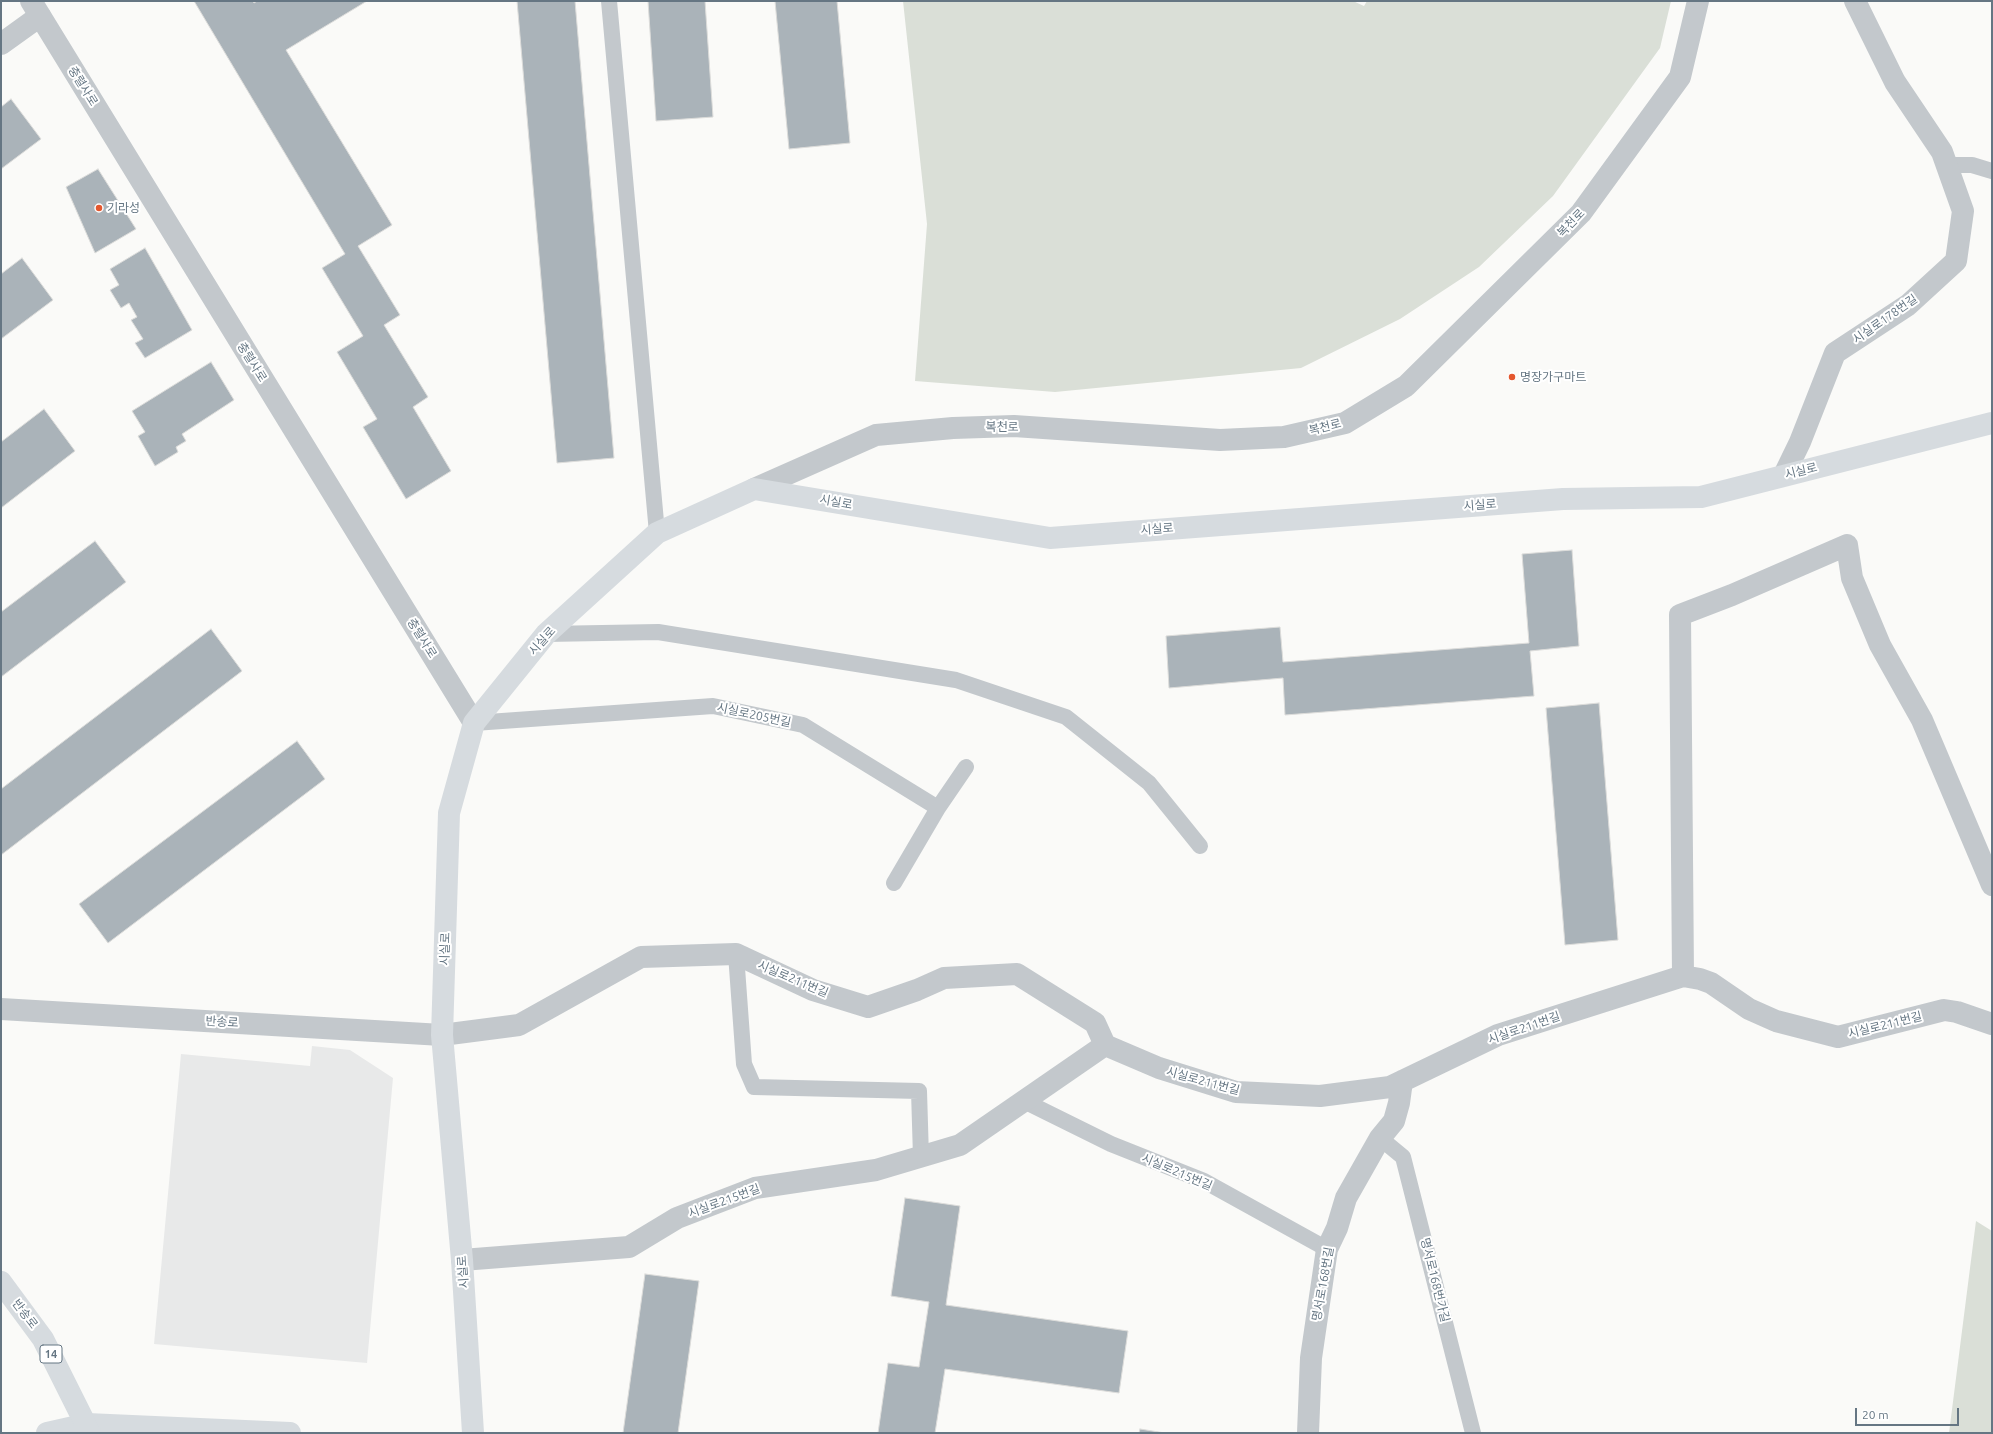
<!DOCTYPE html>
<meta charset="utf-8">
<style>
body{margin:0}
#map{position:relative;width:1993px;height:1434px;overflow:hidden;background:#fafaf8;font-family:Ubuntu,sans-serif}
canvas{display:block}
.frame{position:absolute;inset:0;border:2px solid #657683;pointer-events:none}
.scale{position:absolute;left:1855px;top:1408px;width:104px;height:18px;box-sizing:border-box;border:2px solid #657683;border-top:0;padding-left:5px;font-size:12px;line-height:14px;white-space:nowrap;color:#657683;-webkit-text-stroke:3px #fff;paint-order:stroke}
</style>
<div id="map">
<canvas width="1993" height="1434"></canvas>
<div class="frame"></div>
<div class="scale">20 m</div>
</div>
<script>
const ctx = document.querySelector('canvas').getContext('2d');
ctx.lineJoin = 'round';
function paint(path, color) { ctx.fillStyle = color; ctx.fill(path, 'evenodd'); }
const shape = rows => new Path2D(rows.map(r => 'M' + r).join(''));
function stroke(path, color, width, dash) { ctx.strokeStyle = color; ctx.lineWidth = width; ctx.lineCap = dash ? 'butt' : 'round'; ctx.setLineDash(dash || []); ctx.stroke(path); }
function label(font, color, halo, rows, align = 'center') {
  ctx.font = font + ' Ubuntu,"Noto Sans KR",sans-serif'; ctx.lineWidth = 4; ctx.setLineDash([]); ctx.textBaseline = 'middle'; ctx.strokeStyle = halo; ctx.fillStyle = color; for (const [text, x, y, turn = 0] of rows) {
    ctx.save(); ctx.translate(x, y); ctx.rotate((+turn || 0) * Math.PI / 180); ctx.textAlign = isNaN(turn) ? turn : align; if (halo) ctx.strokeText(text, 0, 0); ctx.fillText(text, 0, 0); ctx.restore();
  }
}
paint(shape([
 [312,1046,350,1050,393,1078,367,1363,154,1344,181,1054,310,1066]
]), '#e8e9e9');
paint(shape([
 [903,1,1353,1,1364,6,1367,1,1671,1,1660,48,1553,196,1479,267,1400,319,1301,368,1055,392,915,381,927,224],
 [1976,1221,1992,1231,1992,1433,1949,1433]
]), '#dadfd7');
const building = shape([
 [194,1,253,1,254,3,257,1,367,1,286,50,392,225,358,246,400,315,384,325,428,397,413,407,451,471,406,499,363,427,377,419,337,352,363,336,322,268,345,254,194,1],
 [517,1,575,1,614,458,557,463,517,1],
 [648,1,705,1,713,117,656,121,648,1],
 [775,1,837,1,850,143,789,149,775,1],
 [11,99,41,139,1,169,1,107,11,99],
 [98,169,136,229,95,253,66,187,98,169],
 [145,248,192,330,145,358,135,343,143,339,131,320,137,317,129,303,121,308,110,290,119,285,110,269,145,248],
 [22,258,53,300,1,339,1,274,22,258],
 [211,362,234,400,182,434,186,441,176,447,178,452,155,466,138,436,145,432,132,411,211,362],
 [44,409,75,451,1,508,1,442,44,409],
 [95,541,126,582,1,677,1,612,95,541],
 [1572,550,1579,646,1530,651,1534,696,1285,715,1283,678,1169,688,1166,636,1280,627,1283,662,1529,643,1522,554,1572,550],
 [211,629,242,671,1,855,1,789,211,629],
 [1599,703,1618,940,1565,945,1546,708,1599,703],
 [297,741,325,779,108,943,79,904,297,741],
 [905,1198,960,1206,946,1305,1128,1331,1119,1393,945,1369,935,1433,878,1433,888,1363,919,1367,929,1302,891,1296,905,1198],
 [645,1274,699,1281,678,1433,623,1433,645,1274],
 [1140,1429,1165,1433,1139,1433,1140,1429]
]);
paint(building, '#aab3b9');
stroke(building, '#dcdcda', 1);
stroke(shape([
 [609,1,657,533],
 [1946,165,1972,165,1992,171],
 [546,634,658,632,956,680,1066,717,1149,783,1200,846],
 [474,723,713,706,803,725,938,808],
 [894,883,938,808,966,767],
 [736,954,744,1064,754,1087,919,1091,921,1157],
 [1024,1101,1111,1144,1204,1181,1327,1249],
 [1380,1138,1403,1157,1473,1433]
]), '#c3c8cc', 16);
stroke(shape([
 [1,44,40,16],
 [1784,475,1800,442,1835,353,1908,305,1956,261,1963,211,1942,152,1895,82,1855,1],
 [1683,976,1680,615,1732,595,1847,545,1852,578,1880,645,1922,720,1992,885],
 [1,1009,442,1035,519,1025,641,957,736,954,813,990,868,1007,917,990,944,978,1017,974,1095,1023,1105,1045,1159,1068,1236,1092,1320,1096,1390,1087,1498,1035,1683,976,1700,979,1711,983,1749,1009,1776,1021,1838,1037,1944,1010,1957,1012,1992,1024],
 [462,1260,629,1247,677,1218,755,1188,876,1170,960,1145,1105,1045],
 [1308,1433,1311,1358,1327,1249,1337,1228,1346,1198,1380,1138,1394,1121,1399,1103,1402,1081]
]), '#c3c8cc', 22);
stroke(shape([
 [31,1,474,723],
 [754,489,876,435,953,428,1014,426,1220,440,1284,437,1345,423,1406,386,1581,213,1680,77,1698,1]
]), '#c3c8cc', 22);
stroke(shape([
 [47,1433,87,1424,290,1433],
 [473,1433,462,1260,442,1035,449,813,474,723,546,634,657,533,754,489,1050,538,1563,499,1701,497,1992,423]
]), '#d6dbdf', 22);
stroke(shape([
 [1,1282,43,1339,90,1433]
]), '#d6dbdf', 22);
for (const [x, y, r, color] of [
 [99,208,4,"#e4572e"],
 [1512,377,4,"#e4572e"]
]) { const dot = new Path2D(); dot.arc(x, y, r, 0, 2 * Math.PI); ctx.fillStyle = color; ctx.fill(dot); stroke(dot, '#fff', 1.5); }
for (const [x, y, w] of [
 [51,1354,22]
]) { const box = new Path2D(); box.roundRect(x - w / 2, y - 9, w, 18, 3); ctx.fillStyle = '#fff'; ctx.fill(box); stroke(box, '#657683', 1); }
label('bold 11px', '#657683', null, [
 ["14",51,1354]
]);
label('12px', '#657683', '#fff', [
 ["충렬사로",83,86,58],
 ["복천로",1571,223,-46],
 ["시실로178번길",1885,319,-35],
 ["충렬사로",252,362,58],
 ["복천로",1002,427],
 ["복천로",1325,427,-14],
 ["시실로",1801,471,-14],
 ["시실로",836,502,10],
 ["시실로",1480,505,-4],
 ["시실로",1157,529,-4],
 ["충렬사로",422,638,58],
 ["시실로",542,641,-48],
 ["시실로205번길",754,715,12],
 ["시실로",445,949,-88],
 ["시실로211번길",793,979,23],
 ["반송로",222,1022,3],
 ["시실로211번길",1885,1025,-14],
 ["시실로211번길",1524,1028,-19],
 ["시실로211번길",1203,1081,15],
 ["시실로215번길",1177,1172,23],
 ["시실로215번길",724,1201,-20],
 ["시실로",463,1272,-94],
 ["명서로168번가길",1435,1280,76],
 ["명서로168번길",1323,1284,-80],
 ["반송로",25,1314,53]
]);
label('12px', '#657683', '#fff', [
 ["기라성",107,208],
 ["명장가구마트",1520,377]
], 'left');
</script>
